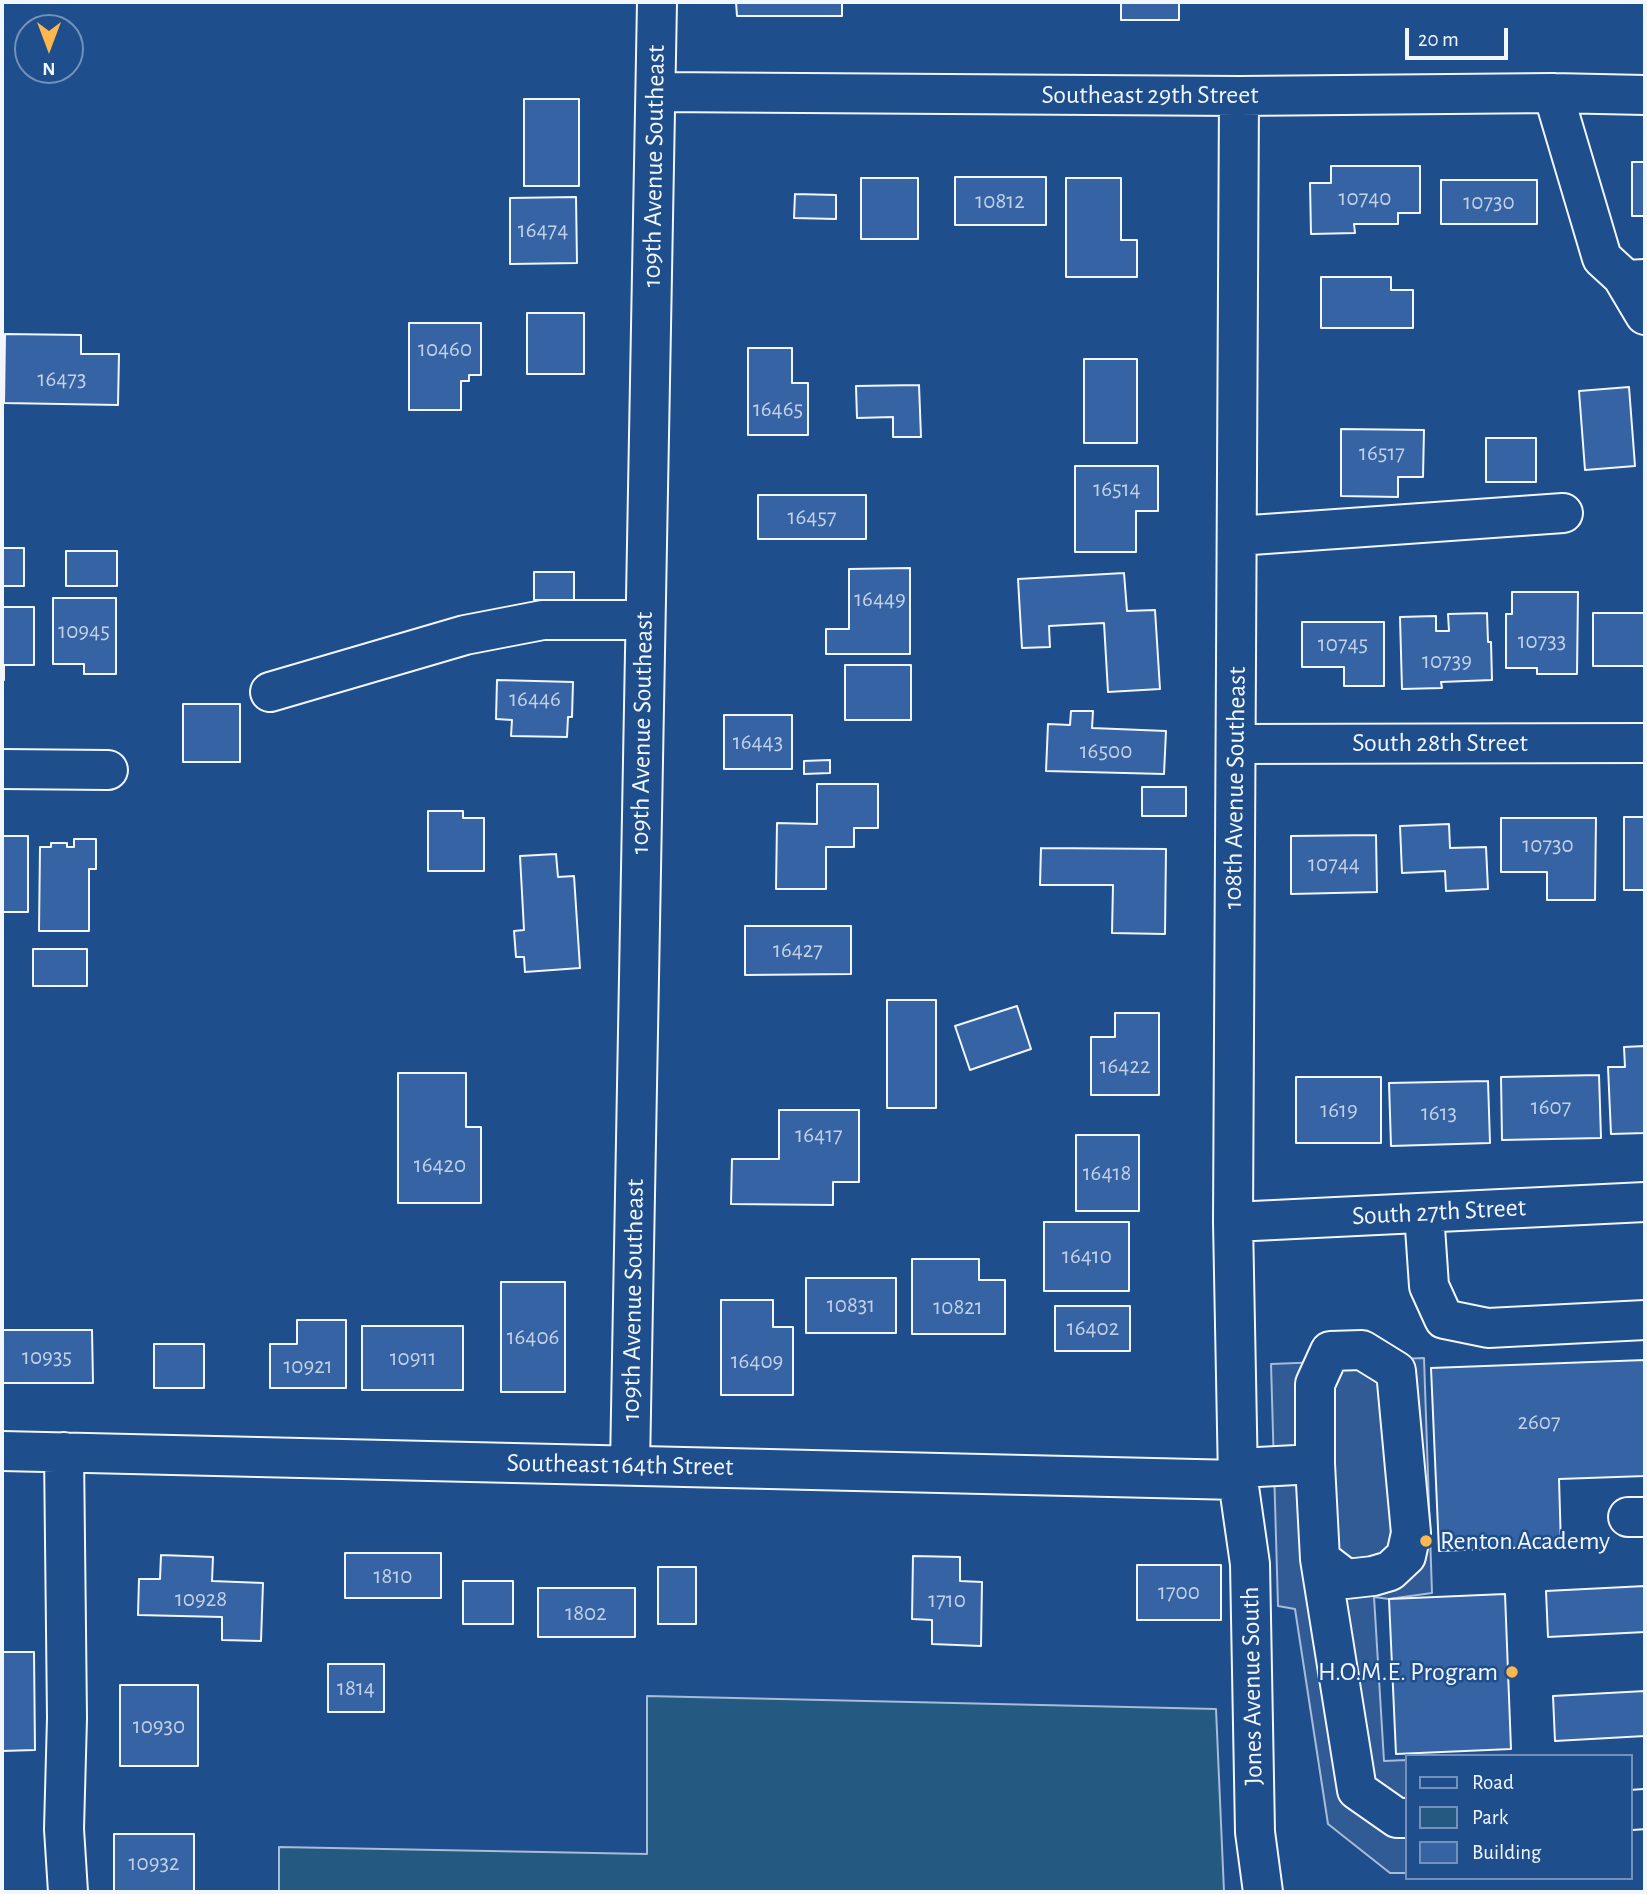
<!DOCTYPE html>
<style>
body{margin:0}
#map{position:relative;width:1647px;height:1894px;overflow:hidden;background:#1f4e8c;font-family:"Alegreya Sans",sans-serif}
canvas{display:block}
.frame{position:absolute;inset:0;border:4px solid #f2f6ff;pointer-events:none}
.legend{position:absolute;left:1405px;top:1754px;width:228px;height:126px;box-sizing:border-box;background:#1f4e8c;border:2px solid #7391ba;margin:0;padding:9px 12px;list-style:none;font-size:21px;color:#f2f6ff}
.legend li{display:flex;align-items:center;gap:14px;height:35px}
.legend b{width:35px;border:2px solid #7391ba}
.north{position:absolute;left:14px;top:14px;width:70px;height:70px;box-sizing:border-box;background:#1f4e8c;border:2px solid #7391ba;border-radius:50%;rotate:180deg;font-size:19px;font-weight:700;line-height:28px;text-align:center;color:#f2f6ff}
.north::after{content:'';display:block;margin:auto;width:24px;height:32px;background:#ffb74d;clip-path:polygon(50% 0,100% 100%,50% 72%,0 100%)}
.scale{position:absolute;left:1405px;top:28px;width:103px;height:32px;box-sizing:border-box;border:4px solid #f2f6ff;border-top:0;padding-left:9px;font-size:21px;line-height:24px;white-space:nowrap;color:#f2f6ff;-webkit-text-stroke:5px #1f4e8c;paint-order:stroke}
</style>
<div id="map">
<canvas width="1647" height="1894"></canvas>
<div class="frame"></div>
<ul class="legend">
<li><b style="height:9px;background:#1f4e8c"></b>Road</li>
<li><b style="height:19px;background:#245a82"></b>Park</li>
<li><b style="height:19px;background:#3563a3"></b>Building</li>
</ul>
<div class="north">N</div>
<div class="scale">20 m</div>
</div>
<script>
const ctx = document.querySelector('canvas').getContext('2d');
ctx.lineJoin = 'round';
function paint(path, color) { ctx.fillStyle = color; ctx.fill(path, 'evenodd'); }
const shape = rows => new Path2D(rows.map(r => 'M' + r).join(''));
function stroke(path, color, width, dash) { ctx.strokeStyle = color; ctx.lineWidth = width; ctx.lineCap = dash ? 'butt' : 'round'; ctx.setLineDash(dash || []); ctx.stroke(path); }
function label(font, color, halo, rows, align = 'center') {
  ctx.font = font + ' "Alegreya Sans",sans-serif'; ctx.lineWidth = 5; ctx.setLineDash([]); ctx.textBaseline = 'middle'; ctx.strokeStyle = halo; ctx.fillStyle = color; for (const [text, x, y, turn = 0] of rows) {
    ctx.save(); ctx.translate(x, y); ctx.rotate((+turn || 0) * Math.PI / 180); ctx.textAlign = isNaN(turn) ? turn : align; if (halo) ctx.strokeText(text, 0, 0); ctx.fillText(text, 0, 0); ctx.restore();
  }
}
const green = shape([
 [647,1696,1216,1709,1224,1892,279,1892,279,1847,647,1854,647,1696]
]);
paint(green, '#245a82');
stroke(green, '#a8bbd7', 2);
const parking = shape([
 [1424,1358,1432,1593,1389,1599,1374,1597,1384,1761,1407,1760,1407,1873,1390,1873,1328,1824,1295,1609,1278,1606,1271,1364,1424,1358]
]);
paint(parking, '#305b95');
stroke(parking, '#a8bbd7', 2);
const building = shape([
 [736,2,842,2,842,16,737,16,736,2],
 [1121,2,1179,2,1179,20,1121,20,1121,2],
 [524,99,579,99,579,186,524,186,524,99],
 [1632,162,1645,162,1645,216,1632,216,1632,162],
 [1331,166,1420,166,1420,213,1398,213,1398,224,1354,224,1355,233,1311,234,1310,183,1331,183,1331,166],
 [955,177,1046,177,1046,225,955,225,955,177],
 [861,178,918,178,918,239,861,239,861,178],
 [1066,178,1121,178,1121,240,1137,240,1137,277,1066,277,1066,178],
 [1441,180,1537,180,1537,224,1441,224,1441,180],
 [795,194,836,195,836,219,794,218,795,194],
 [576,197,577,263,510,264,510,198,576,197],
 [1321,277,1391,277,1391,290,1413,290,1413,328,1321,328,1321,277],
 [527,313,584,313,584,374,527,374,527,313],
 [409,323,481,323,481,375,469,375,469,381,461,381,461,410,409,410,409,323],
 [5,334,81,335,81,354,119,354,118,405,4,403,5,334],
 [748,348,792,348,792,383,808,383,808,435,748,435,748,348],
 [1084,359,1137,359,1137,443,1084,443,1084,359],
 [919,385,921,437,893,437,893,417,857,418,856,386,919,385],
 [1629,387,1635,466,1585,470,1579,391,1629,387],
 [1341,429,1424,430,1423,477,1398,477,1398,497,1341,496,1341,429],
 [1486,438,1536,438,1536,482,1486,482,1486,438],
 [1075,466,1158,466,1158,511,1136,511,1136,552,1075,552,1075,466],
 [758,495,866,495,866,539,758,539,758,495],
 [2,548,24,548,24,586,2,586,2,548],
 [66,551,117,551,117,586,66,586,66,551],
 [910,568,910,654,826,654,826,629,849,629,849,569,910,568],
 [534,572,574,572,574,600,534,600,534,572],
 [1124,573,1127,611,1155,610,1160,689,1108,692,1104,623,1049,626,1050,647,1022,648,1018,579,1124,573],
 [1512,592,1578,592,1577,674,1537,674,1537,668,1506,668,1506,614,1512,614,1512,592],
 [53,598,116,598,116,674,84,674,84,664,53,664,53,598],
 [2,607,34,607,34,665,4,665,4,680,2,680,2,607],
 [1487,613,1488,642,1491,642,1492,680,1441,682,1442,688,1402,689,1400,617,1436,616,1436,631,1449,631,1448,614,1487,613],
 [1593,613,1645,613,1645,666,1593,666,1593,613],
 [1302,622,1384,622,1384,686,1344,686,1344,667,1302,667,1302,622],
 [845,665,911,665,911,720,845,720,845,665],
 [497,680,573,682,572,717,568,717,567,737,511,736,512,720,496,719,497,680],
 [183,704,240,704,240,762,183,762,183,704],
 [1071,711,1093,711,1092,728,1166,731,1164,774,1046,771,1048,724,1070,725,1071,711],
 [724,715,792,715,792,769,724,769,724,715],
 [830,760,830,773,804,774,804,761,830,760],
 [817,784,878,784,878,828,854,828,854,847,826,847,826,889,776,889,777,823,817,824,817,784],
 [1142,787,1186,787,1186,816,1142,816,1142,787],
 [428,811,463,811,463,818,484,818,484,871,428,871,428,811],
 [1624,817,1645,817,1645,890,1624,890,1624,817],
 [1501,818,1596,818,1595,900,1547,900,1547,872,1501,872,1501,818],
 [1449,824,1450,848,1486,847,1488,889,1446,891,1445,871,1402,873,1400,826,1449,824],
 [1376,835,1377,892,1291,894,1291,836,1376,835],
 [2,836,28,836,28,912,2,912,2,836],
 [74,839,96,839,96,869,89,869,89,931,39,931,40,847,51,847,51,843,67,843,67,847,74,847,74,839],
 [1041,848,1166,849,1165,934,1112,933,1113,885,1040,885,1041,848],
 [556,854,558,877,574,876,580,968,525,972,524,957,516,957,514,931,524,930,520,856,556,854],
 [745,926,851,926,851,974,745,975,745,926],
 [33,949,87,949,87,986,33,986,33,949],
 [887,1000,936,1000,936,1108,887,1108,887,1000],
 [1017,1006,1031,1049,970,1070,955,1026,1017,1006],
 [1115,1013,1159,1013,1159,1095,1091,1095,1091,1037,1115,1037,1115,1013],
 [1645,1046,1645,1133,1611,1134,1608,1067,1625,1067,1624,1047,1645,1046],
 [398,1073,466,1073,466,1127,481,1127,481,1203,398,1203,398,1073],
 [1599,1075,1601,1138,1502,1140,1501,1077,1599,1075],
 [1296,1077,1381,1077,1381,1143,1296,1143,1296,1077],
 [1488,1081,1490,1143,1391,1146,1389,1083,1488,1081],
 [779,1110,859,1110,859,1182,833,1182,833,1205,731,1204,732,1159,779,1159,779,1110],
 [1076,1135,1139,1135,1139,1211,1076,1211,1076,1135],
 [1044,1222,1129,1222,1129,1291,1044,1291,1044,1222],
 [912,1259,979,1259,979,1280,1005,1280,1005,1334,912,1334,912,1259],
 [806,1278,896,1278,896,1333,806,1333,806,1278],
 [501,1282,565,1282,565,1392,501,1392,501,1282],
 [721,1300,773,1300,773,1327,793,1327,793,1395,721,1395,721,1300],
 [1055,1306,1130,1306,1130,1351,1055,1351,1055,1306],
 [297,1320,346,1320,346,1388,270,1388,270,1344,297,1344,297,1320],
 [362,1326,463,1326,463,1390,362,1390,362,1326],
 [2,1330,92,1330,93,1383,2,1383,2,1330],
 [154,1344,204,1344,204,1388,154,1388,154,1344],
 [1645,1360,1645,1476,1559,1479,1561,1546,1439,1551,1431,1368,1645,1360],
 [345,1553,441,1553,441,1598,345,1598,345,1553],
 [161,1555,213,1557,212,1581,263,1583,261,1641,222,1640,222,1617,138,1615,139,1579,160,1579,161,1555],
 [913,1556,960,1557,960,1581,982,1582,981,1646,932,1644,932,1620,912,1619,913,1556],
 [1137,1565,1221,1565,1221,1620,1137,1620,1137,1565],
 [658,1567,696,1567,696,1624,658,1624,658,1567],
 [463,1581,513,1581,513,1624,463,1624,463,1581],
 [1645,1586,1645,1632,1548,1637,1546,1591,1645,1586],
 [538,1588,635,1588,635,1637,538,1637,538,1588],
 [1505,1594,1511,1749,1396,1754,1389,1599,1505,1594],
 [2,1652,34,1652,35,1750,2,1751,2,1652],
 [328,1664,384,1664,384,1712,328,1712,328,1664],
 [120,1685,198,1685,198,1766,120,1766,120,1685],
 [1645,1691,1645,1736,1555,1741,1553,1696,1645,1691],
 [114,1834,194,1834,194,1892,114,1892,114,1834]
]);
paint(building, '#3563a3');
stroke(building, '#f2f6ff', 2);
const minor = shape([
 [656,92,1239,96,1553,93,1645,95],
 [1553,93,1602,258,1626,280,1645,279],
 [1239,96,1233,1222,1238,1480,1250,1564,1255,1832,1263,1892],
 [1623,278,1645,315],
 [1237,536,1563,513],
 [270,692,465,635,543,620,644,620],
 [1236,744,1645,743],
 [2,769,108,770],
 [1424,1213,1429,1286,1444,1319,1488,1328,1645,1320],
 [1233,1222,1645,1202],
 [2,1451,1238,1480],
 [64,1452,67,1718,64,1829,68,1892],
 [630,1465,657,2],
 [1239,1468,1315,1464],
 [1628,1517,1645,1517],
 [1320,1559,1346,1579,1373,1576,1390,1571,1406,1556,1411,1533,1396,1371,1362,1350,1330,1351,1315,1384,1315,1464,1320,1559,1357,1790,1397,1818,1407,1818],
 [1631,1810,1645,1809]
]);
stroke(minor, '#f2f6ff', 42);
stroke(minor, '#1f4e8c', 38);
for (const [x, y, r, color] of [
 [1426,1541,7,"#ffb74d"],
 [1512,1672,7,"#ffb74d"]
]) { const dot = new Path2D(); dot.arc(x, y, r, 0, 2 * Math.PI); ctx.fillStyle = color; ctx.fill(dot); stroke(dot, '#1f4e8c', 2.5); }
label('23px', '#c3d1e8', null, [
 ["10740",1365,198],
 ["10812",1000,201],
 ["10730",1489,202],
 ["16474",543,230],
 ["10460",445,349],
 ["16473",62,379],
 ["16465",778,409],
 ["16517",1382,453],
 ["16514",1117,489],
 ["16457",812,517],
 ["16449",880,599],
 ["10945",84,631],
 ["10733",1542,641],
 ["10745",1343,644],
 ["10739",1447,661],
 ["16446",535,699],
 ["16443",758,742],
 ["16500",1106,751],
 ["10730",1548,845],
 ["10744",1334,864],
 ["16427",798,950],
 ["16422",1125,1066],
 ["1607",1551,1107],
 ["1619",1339,1110],
 ["1613",1439,1113],
 ["16417",819,1135],
 ["16420",440,1165],
 ["16418",1107,1173],
 ["16410",1087,1256],
 ["10831",851,1305],
 ["10821",958,1307],
 ["16402",1093,1328],
 ["16406",533,1337],
 ["10935",47,1357],
 ["10911",413,1358],
 ["16409",757,1361],
 ["10921",308,1366],
 ["2607",1539,1422],
 ["1810",393,1576],
 ["1700",1179,1592],
 ["10928",201,1599],
 ["1710",947,1600],
 ["1802",586,1613],
 ["1814",356,1688],
 ["10930",159,1726],
 ["10932",154,1863]
]);
label('26px', '#f2f6ff', '#1f4e8c', [
 ["Southeast 29th Street",1150,95],
 ["109th Avenue Southeast",654,166,-89],
 ["109th Avenue Southeast",642,733,-89],
 ["South 28th Street",1440,743],
 ["108th Avenue Southeast",1235,788,-89],
 ["South 27th Street",1439,1212,-3],
 ["109th Avenue Southeast",633,1300,-89],
 ["Southeast 164th Street",620,1465,1],
 ["Jones Avenue South",1252,1686,-91]
]);
label('26px', '#f2f6ff', '#1f4e8c', [
 ["Renton Academy",1440,1541],
 ["H.O.M.E. Program",1498,1672,"right"]
], 'left');
</script>
